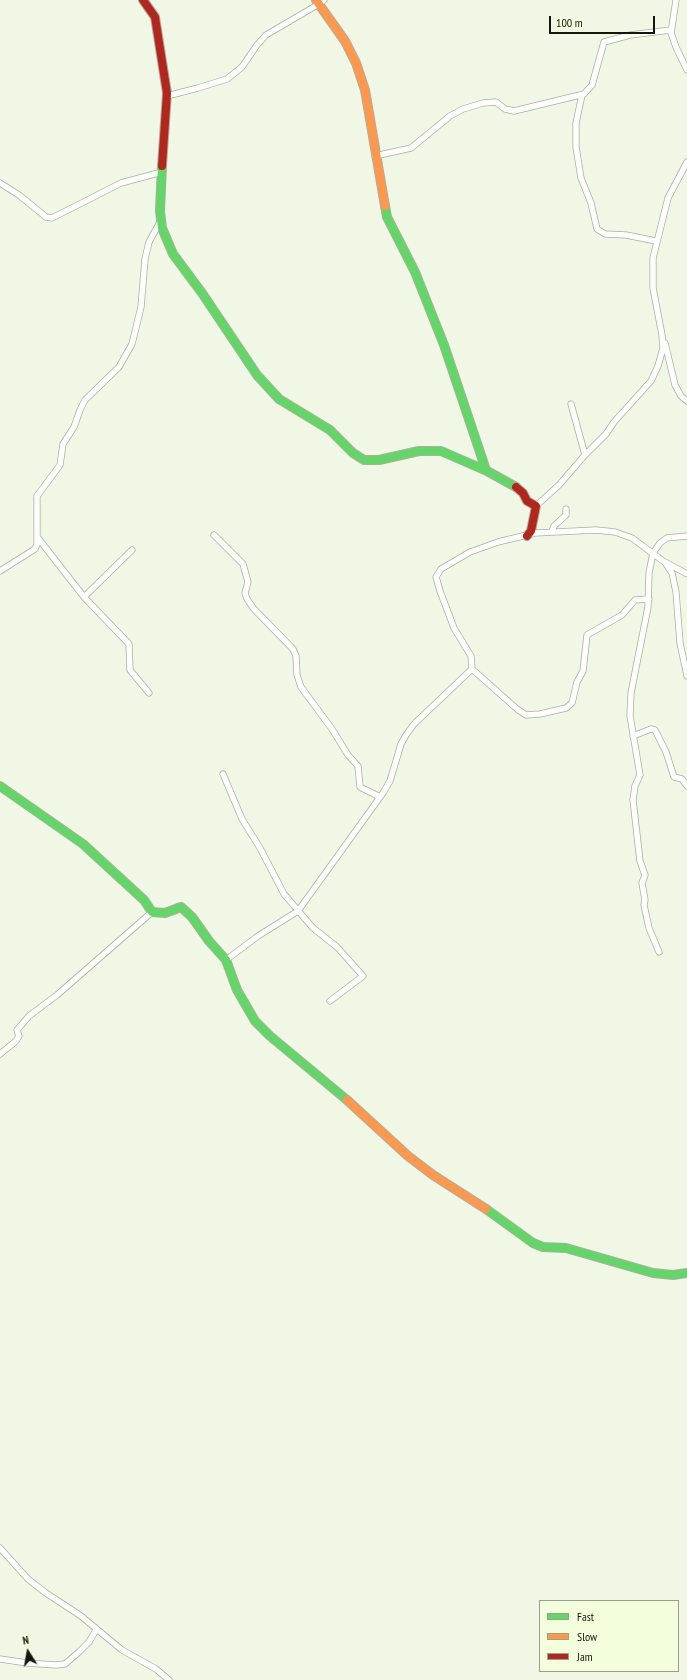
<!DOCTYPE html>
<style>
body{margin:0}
#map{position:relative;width:687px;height:1680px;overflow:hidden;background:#f0f7e4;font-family:"PT Sans Narrow",sans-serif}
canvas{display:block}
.legend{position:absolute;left:539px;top:1600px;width:140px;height:72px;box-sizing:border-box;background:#f3ffdc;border:1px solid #99a288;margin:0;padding:5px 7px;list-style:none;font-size:12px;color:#13170b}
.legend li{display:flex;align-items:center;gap:8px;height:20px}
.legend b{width:20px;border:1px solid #99a288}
.north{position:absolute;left:8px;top:1632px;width:40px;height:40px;-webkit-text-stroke:3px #f3ffdc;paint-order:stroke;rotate:349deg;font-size:11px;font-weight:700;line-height:16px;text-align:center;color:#13170b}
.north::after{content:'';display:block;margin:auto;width:14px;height:18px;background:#13170b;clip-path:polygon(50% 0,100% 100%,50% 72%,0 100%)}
.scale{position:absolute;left:549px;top:16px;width:106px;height:18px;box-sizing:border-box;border:2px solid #13170b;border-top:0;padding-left:5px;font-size:12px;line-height:14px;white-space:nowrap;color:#13170b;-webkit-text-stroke:3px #f3ffdc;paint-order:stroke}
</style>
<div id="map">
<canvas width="687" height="1680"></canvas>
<ul class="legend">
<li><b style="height:5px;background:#63d668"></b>Fast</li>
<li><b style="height:5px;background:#ff974d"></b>Slow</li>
<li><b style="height:5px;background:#b3261e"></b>Jam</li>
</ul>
<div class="north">N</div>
<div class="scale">100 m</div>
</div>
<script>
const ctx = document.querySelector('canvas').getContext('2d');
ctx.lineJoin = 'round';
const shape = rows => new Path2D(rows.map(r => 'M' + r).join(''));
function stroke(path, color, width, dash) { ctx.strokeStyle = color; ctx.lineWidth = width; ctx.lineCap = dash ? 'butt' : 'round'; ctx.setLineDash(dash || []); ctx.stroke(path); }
const street = shape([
 [676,0,671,33,676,47,687,70],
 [582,95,576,123,576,147,581,178,591,203,597,229,605,234,626,235,656,241],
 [167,96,198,88,227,79,242,67,257,45,266,35,319,4,324,0],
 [375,156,411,148,450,116,463,109,483,103,496,102,505,109,514,111,584,94,592,85,604,42,630,35,671,30],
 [0,183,19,195,46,217,52,218,121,183,162,172],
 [665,343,675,385,681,396,687,401],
 [571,404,585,455],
 [536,506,559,485,585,455,606,434,614,422,651,381,658,366,663,348,662,335,653,288,653,258,668,198,687,162],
 [552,531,554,526,566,515,566,509],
 [214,535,243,564,248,582,245,593,247,599,254,609,293,649,296,656,297,675,301,687,332,729,348,755,358,766,360,787,380,797],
 [38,538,84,597,129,644,130,670,149,693],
 [666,564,672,573,676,592,680,643,687,676],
 [0,571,35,549,37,544,37,496,60,465,63,444,74,427,80,410,85,400,119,367,132,344,141,307,145,259,149,242,161,220],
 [84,597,132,550],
 [472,669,517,709,526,715,540,714,566,708,572,703,577,682,583,671,587,635,622,615,635,600,649,599],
 [633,736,651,729,655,730,666,752,674,777,682,779,687,786],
 [223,774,242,819,260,848,284,894,313,928,337,947,363,976,330,1001],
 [659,952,649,928,644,905,645,900,642,883,645,875,640,861,633,800,635,786,640,775,630,716,631,693,648,607,649,573,653,553,660,543,667,538,687,536],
 [226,960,258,936,298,911,383,793,390,781,401,744,406,735,414,724,472,669,471,656,454,628,440,591,436,577,441,569,470,552,498,542,535,533,596,530,615,532,632,538,663,561,687,574],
 [0,1054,16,1041,19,1036,17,1030,29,1016,57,995,152,912],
 [0,1548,28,1579,46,1593,81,1616,122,1650,156,1669,169,1680],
 [0,1659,27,1663,56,1665,65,1664,79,1652,89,1642,96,1630]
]);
const fast = shape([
 [162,166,160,211,162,228,173,254,202,293,257,375,279,399,330,430,353,453,364,460,379,460,419,451,441,451,487,471,516,487],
 [385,206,387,217,415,272,444,345,486,470],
 [0,786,83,844,144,900,152,912,165,913,181,907,192,917,209,941,226,960,237,990,255,1021,270,1036,347,1100],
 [486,1209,533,1243,543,1247,566,1248,653,1273,673,1275,687,1273]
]);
const slow = shape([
 [316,0,345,41,356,63,365,90,385,206],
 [347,1100,408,1156,433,1175,486,1209]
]);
const jam = shape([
 [143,0,155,17,167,93,162,166],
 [516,487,523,493,527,501,536,506,531,531,527,536]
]);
stroke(street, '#aaafa0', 7);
stroke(fast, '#aaafa0', 10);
stroke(slow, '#aaafa0', 10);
stroke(jam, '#aaafa0', 10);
stroke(street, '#fdfefb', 5.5);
stroke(fast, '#63d668', 8);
stroke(slow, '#ff974d', 8);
stroke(jam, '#b3261e', 8);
</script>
